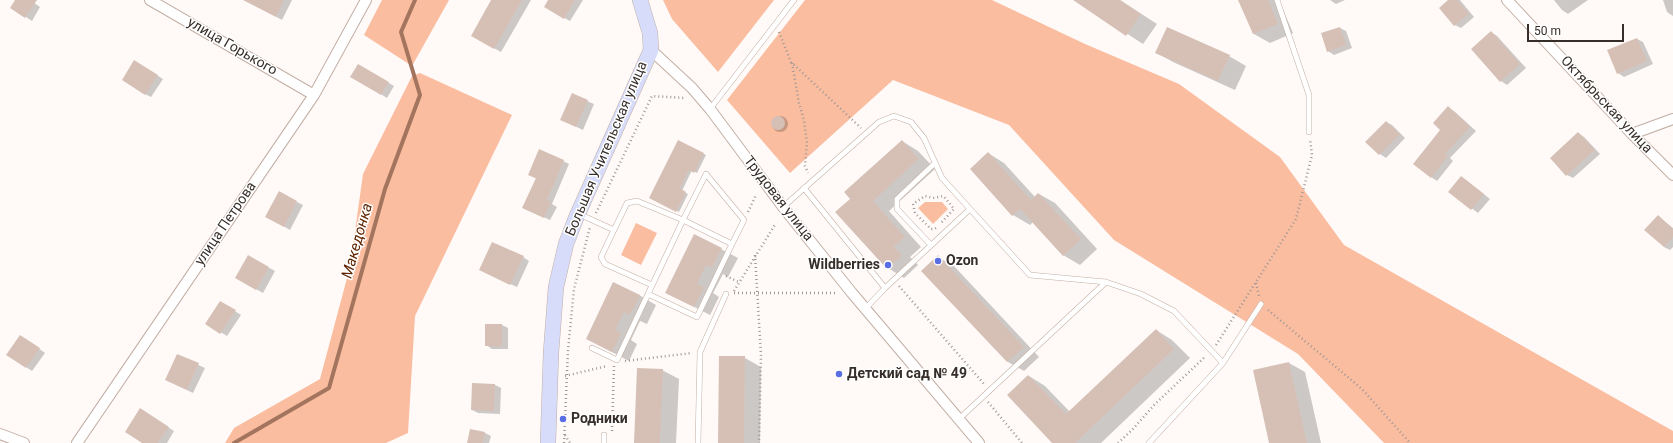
<!DOCTYPE html>
<meta charset="utf-8">
<style>
body{margin:0}
#map{position:relative;width:1673px;height:443px;overflow:hidden;background:#fffaf8;font-family:Roboto,sans-serif}
canvas{display:block}
.scale{position:absolute;left:1527px;top:24px;width:97px;height:18px;box-sizing:border-box;border:2px solid #362e2a;border-top:0;padding-left:5px;font-size:12px;line-height:14px;white-space:nowrap;color:#362e2a;-webkit-text-stroke:3px #fff;paint-order:stroke}
</style>
<div id="map">
<canvas width="1673" height="443"></canvas>
<div class="scale">50 m</div>
</div>
<script>
const ctx = document.querySelector('canvas').getContext('2d');
ctx.lineJoin = 'round';
function paint(path, color) { ctx.fillStyle = color; ctx.fill(path, 'evenodd'); }
const shape = rows => new Path2D(rows.map(r => 'M' + r).join(''));
function stroke(path, color, width, dash) { ctx.strokeStyle = color; ctx.lineWidth = width; ctx.lineCap = dash ? 'butt' : 'round'; ctx.setLineDash(dash || []); ctx.stroke(path); }
function label(font, color, halo, rows, align = 'center') {
  ctx.font = font + ' Roboto,sans-serif'; ctx.lineWidth = 3; ctx.setLineDash([]); ctx.textBaseline = 'middle'; ctx.strokeStyle = halo; ctx.fillStyle = color; for (const [text, x, y, turn = 0] of rows) {
    ctx.save(); ctx.translate(x, y); ctx.rotate((+turn || 0) * Math.PI / 180); ctx.textAlign = isNaN(turn) ? turn : align; if (halo) ctx.strokeText(text, 0, 0); ctx.fillText(text, 0, 0); ctx.restore();
  }
}
paint(shape([
 [382,0,449,0,412,66,364,35],
 [663,0,774,0,718,72,672,19],
 [805,0,992,0,1085,44,1179,84,1280,157,1344,245,1673,431,1673,443,1384,443,1298,354,1114,240,1009,125,893,80,790,173,727,100],
 [420,73,512,115,415,316,408,433,386,443,225,443,234,428,320,379,350,267,363,174,412,76],
 [925,202,942,202,948,209,933,224,918,208],
 [636,223,657,233,641,265,621,255]
]), '#fbbda0');
paint(shape([
 [17,0,30,0,40,7,32,21,26,17],
 [246,0,292,0,282,20],
 [505,0,531,0,501,52,472,36],
 [549,0,583,0,570,21,545,7],
 [1080,0,1120,0,1157,24,1143,44,1078,2],
 [1239,0,1279,0,1293,33,1270,43,1254,34],
 [1330,0,1345,0,1336,4],
 [1450,0,1460,0,1474,17,1461,28,1455,25],
 [1554,0,1588,0,1568,14,1562,10],
 [1663,0,1673,0,1673,16,1667,12],
 [1340,28,1346,31,1352,48,1334,55,1328,51],
 [1491,32,1497,36,1526,68,1507,85,1501,81],
 [1637,39,1643,42,1653,64,1624,77,1618,73],
 [1157,53,1229,56,1246,66,1235,90,1173,62],
 [141,65,163,79,151,97,145,94],
 [359,65,394,86,387,98,352,76],
 [573,95,594,104,583,130,562,120],
 [1448,108,1454,111,1476,131,1450,158,1453,161,1437,181,1431,177,1441,130],
 '772 124a8 8 0 1 1 16 0a8 8 0 1 1-16 0Z',
 [1386,122,1392,125,1405,138,1386,158,1380,154],
 [1578,133,1584,137,1600,154,1573,178,1567,175],
 [902,141,918,151,935,169,889,211,921,247,910,257,918,265,904,278,888,268,851,199],
 [678,142,706,155,697,173,692,170,682,191,688,194,679,212,650,198],
 [988,153,1004,163,1035,197,1039,194,1055,203,1097,249,1080,265,1063,255,1033,222,1030,225,1013,215,971,169],
 [563,161,569,164,552,204,557,207,550,220,530,211,537,179,529,175],
 [1462,177,1490,199,1478,213,1450,192],
 [279,193,303,205,290,230,273,220],
 [1658,216,1673,228,1673,247,1670,250,1664,247],
 [721,249,738,258,728,277,723,274,713,293,719,297,710,315,667,293],
 [248,256,275,271,263,293,236,278],
 [523,257,529,261,517,287,486,273],
 [938,257,954,266,1039,357,1024,371,1008,362,923,271],
 [639,295,656,305,647,324,640,321,631,340,637,344,629,361,587,339],
 [227,306,241,315,227,336,207,324],
 [502,325,508,328,508,349,492,349,486,345],
 [1156,330,1172,340,1190,358,1101,443,1053,443,1029,376,1045,386,1070,412],
 [27,340,45,353,32,371,8,355],
 [177,355,205,368,193,393,166,380],
 [745,358,761,367,760,443,719,443],
 [1289,363,1305,372,1321,443,1270,443],
 [662,370,679,379,676,443,635,443],
 [495,385,501,388,500,414,478,413,472,410],
 [146,413,174,431,167,443,144,443],
 [485,433,491,436,489,443,468,443]
]), '#0003');
stroke(shape([
 [234,443,329,388,385,189,420,95,401,32,415,0]
]), '#a4755e', 4);
paint(shape([
 [15,0,37,0,25,18,10,8],
 [243,0,284,0,276,17],
 [491,0,522,0,494,49,471,36],
 [548,0,575,0,564,19,544,7],
 [1073,0,1120,0,1141,14,1126,36],
 [1238,0,1268,0,1278,24,1253,34],
 [1448,0,1457,0,1469,14,1454,26,1439,8],
 [1167,27,1230,55,1218,81,1155,53],
 [1340,27,1346,45,1327,52,1321,33],
 [1491,31,1520,64,1500,82,1471,49],
 [1637,38,1647,61,1617,74,1607,50],
 [134,60,158,75,145,95,122,80],
 [358,64,389,82,381,95,350,77],
 [572,93,588,100,576,127,560,120],
 [1448,106,1470,127,1445,154,1448,156,1431,178,1413,164,1440,130,1433,123],
 '771 123a7 7 0 1 1 14 0a7 7 0 1 1-14 0Z',
 [1386,121,1400,134,1379,155,1365,142],
 [1578,132,1595,150,1566,176,1550,158],
 [678,140,704,153,694,173,689,170,680,188,686,192,676,212,649,198],
 [902,140,919,159,873,201,905,237,894,247,902,256,887,269,835,212,850,199,844,192],
 [539,149,564,160,547,200,551,202,544,218,522,208,536,178,528,175],
 [988,152,1031,200,1038,193,1081,239,1063,256,1020,209,1012,216,970,169],
 [1461,176,1484,194,1471,210,1448,192],
 [279,191,297,201,284,227,265,217],
 [1658,215,1673,229,1673,237,1664,247,1644,230],
 [694,234,722,248,712,268,706,265,697,284,704,287,694,307,665,293],
 [492,242,524,256,510,285,479,270],
 [248,255,269,267,256,290,235,278],
 [938,255,1024,347,1007,362,921,271],
 [613,282,640,295,630,315,624,312,615,330,621,333,612,352,586,339],
 [220,301,236,310,220,334,205,324],
 [485,324,502,324,502,346,485,346],
 [1156,329,1174,349,1075,443,1052,443,1007,395,1028,375,1066,414],
 [20,335,40,348,26,368,6,355],
 [177,354,199,363,187,390,165,380],
 [719,356,745,356,744,443,718,443],
 [1289,362,1307,443,1269,443,1253,370],
 [637,368,663,369,660,443,634,443],
 [472,383,495,384,494,411,471,410],
 [140,408,169,427,158,443,142,443,125,432],
 [470,429,485,432,483,443,467,443]
]), '#d6c0b6');
const service = shape([
 [1277,0,1309,95,1309,132],
 [710,109,794,0],
 [804,188,885,288],
 [783,207,879,122,894,116,911,122,924,138,942,178,970,209],
 [579,214,614,230],
 [683,220,732,244,697,317,648,294,683,220],
 [931,245,897,209,897,199,935,163],
 [652,285,605,264,601,257,627,203,637,201,683,220,706,174,744,220,732,244],
 [865,309,885,288,970,209,1030,275,1106,282,1141,294,1174,311,1223,363,1149,443],
 [592,348,617,360,648,294],
 [1223,363,1261,304],
 [959,419,1106,282],
 [604,443,604,435],
 [698,443,700,352,726,294]
]);
const minor = shape([
 [150,0,314,95],
 [1507,0,1632,134,1673,175],
 [651,50,692,88,710,109,783,207,852,293,979,443],
 [1632,134,1673,119],
 [0,434,24,443],
 [77,443,314,95,366,0]
]);
const secondary = shape([
 [548,443,551,353,556,287,566,244,576,218,651,50,650,33,640,0]
]);
stroke(service, '#c3aea4', 6);
stroke(minor, '#c3aea4', 12);
stroke(secondary, '#c3aea4', 16);
stroke(shape([
 [779,32,791,62,861,128],
 [792,63,799,103,804,120,807,143,805,166,808,173],
 [748,212,756,195],
 [596,213,652,96,685,98],
 [936,228,934,229,931,229,915,213,913,204,925,196,933,198,943,196,946,199,954,209,941,223],
 [755,255,761,355,759,443],
 [726,276,739,282],
 [1256,283,1259,296],
 [899,286,984,384],
 [734,291,776,223],
 [734,293,837,293],
 [1268,310,1362,389,1410,443],
 [1216,345,1296,219,1312,155,1310,139],
 [625,361,692,353],
 [565,376,607,366],
 [988,402,1022,443],
 [612,431,614,366],
 [565,435,570,443],
 [564,443,568,350,574,289,590,227],
 [1118,443,1132,430,1156,403,1206,356]
]), '#9e9895', 2.5, [1, 3]);
stroke(service, '#fff', 5);
stroke(minor, '#fff', 10);
stroke(secondary, '#d6dcf9', 15);
for (const [x, y, r, color] of [
 [938,261,4,"#5a6ee4"],
 [888,265,4,"#5a6ee4"],
 [839,374,4,"#5a6ee4"],
 [563,419,4,"#5a6ee4"]
]) { const dot = new Path2D(); dot.arc(x, y, r, 0, 2 * Math.PI); ctx.fillStyle = color; ctx.fill(dot); stroke(dot, '#fff', 1.5); }
label('14px', '#362e2a', '#fff', [
 ["улица Горького",232,47,30],
 ["Октябрьская улица",1606,105,47],
 ["Большая Учительская улица",607,149,-67],
 ["Трудовая улица",778,199,52],
 ["улица Петрова",226,224,-56]
]);
label('bold 14px', '#362e2a', '#fff', [
 ["Ozon",946,261],
 ["Wildberries",880,265,"right"],
 ["Детский сад № 49",847,374],
 ["Родники",571,419]
], 'left');
label('italic 15px', '#5e2400', '#fff', [
 ["Македонка",358,241,-74]
]);
</script>
